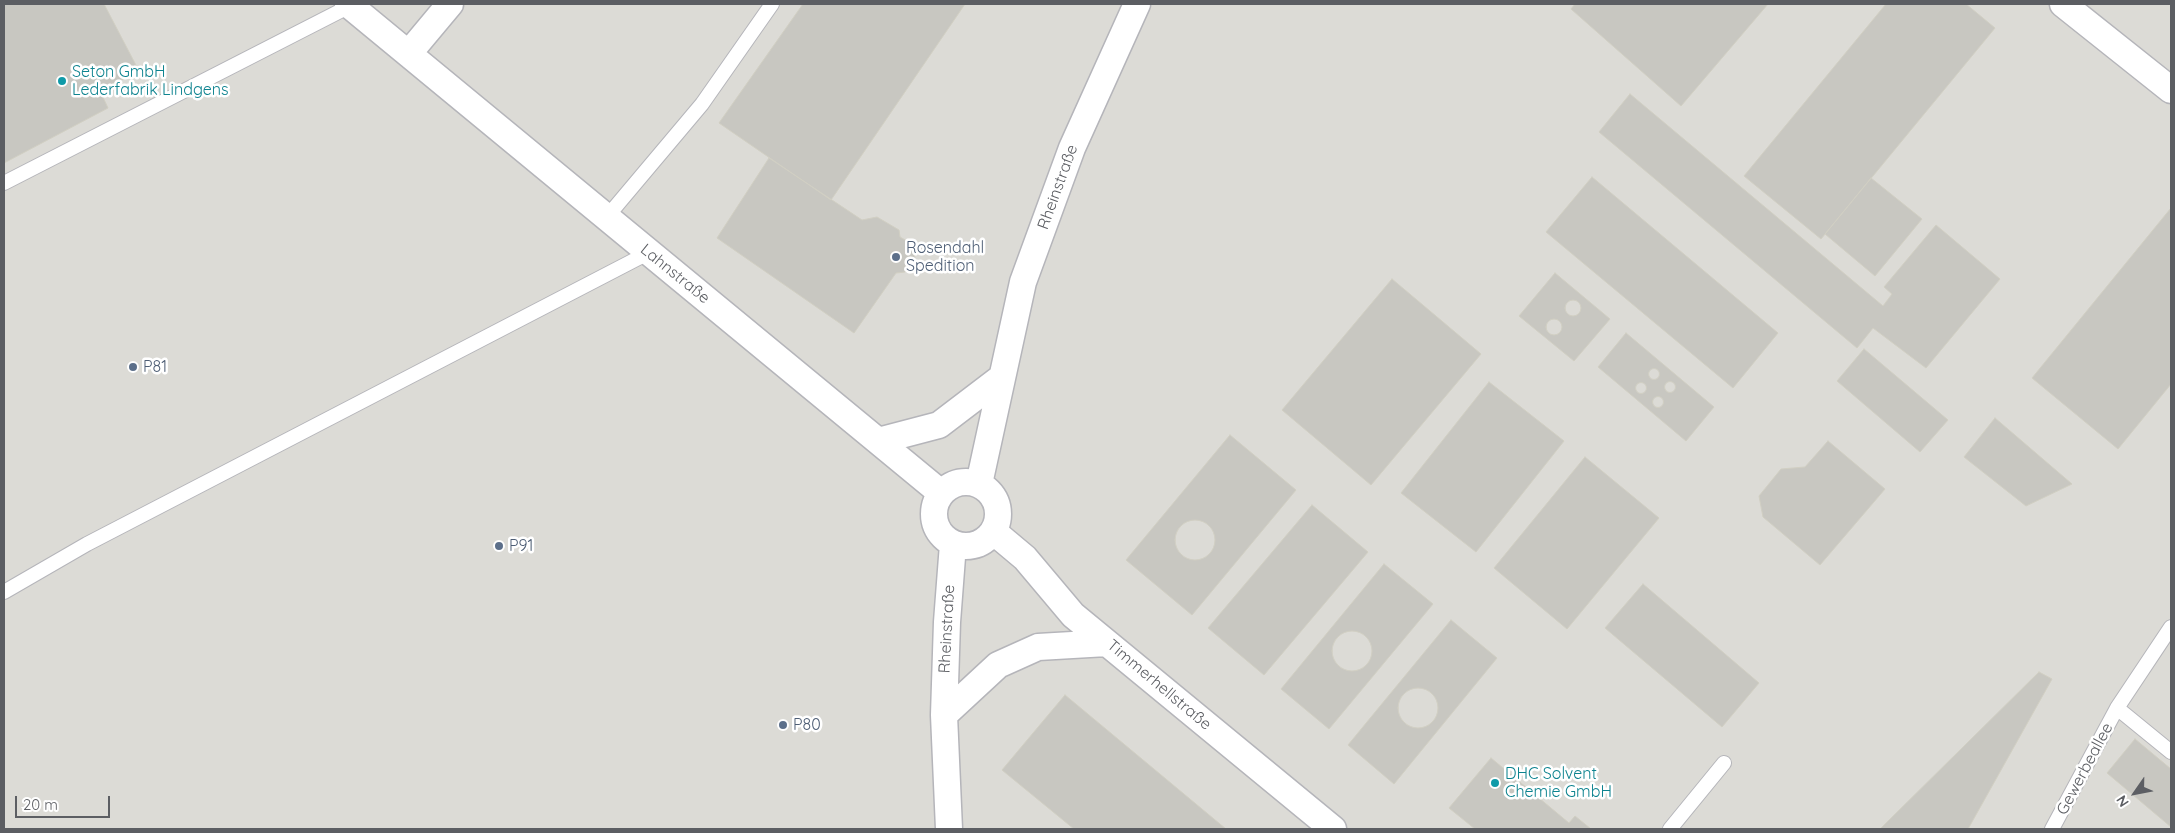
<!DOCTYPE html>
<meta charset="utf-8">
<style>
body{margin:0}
#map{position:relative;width:2175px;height:833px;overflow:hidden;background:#edece4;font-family:Quicksand,sans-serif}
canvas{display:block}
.frame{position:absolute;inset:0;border:5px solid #5c5e63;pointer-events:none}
.north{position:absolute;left:2110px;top:768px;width:50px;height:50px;-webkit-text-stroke:4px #fff;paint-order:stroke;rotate:237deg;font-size:14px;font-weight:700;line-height:20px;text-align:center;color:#5c5e63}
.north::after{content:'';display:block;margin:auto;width:18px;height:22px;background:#5c5e63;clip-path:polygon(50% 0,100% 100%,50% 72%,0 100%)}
.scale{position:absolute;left:15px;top:796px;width:95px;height:22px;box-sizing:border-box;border:2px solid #5c5e63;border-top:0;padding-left:6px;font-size:15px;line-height:18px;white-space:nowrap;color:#5c5e63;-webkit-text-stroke:4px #fff;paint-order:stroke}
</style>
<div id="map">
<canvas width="2175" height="833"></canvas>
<div class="frame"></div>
<div class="north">N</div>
<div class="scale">20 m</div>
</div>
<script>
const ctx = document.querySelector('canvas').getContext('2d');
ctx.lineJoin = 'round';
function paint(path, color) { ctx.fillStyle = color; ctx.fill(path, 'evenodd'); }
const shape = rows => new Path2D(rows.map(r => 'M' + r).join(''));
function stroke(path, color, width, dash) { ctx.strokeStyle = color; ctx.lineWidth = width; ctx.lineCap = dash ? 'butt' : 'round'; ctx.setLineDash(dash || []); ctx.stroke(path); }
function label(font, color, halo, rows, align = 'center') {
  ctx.font = font + ' Quicksand,sans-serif'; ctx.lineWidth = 5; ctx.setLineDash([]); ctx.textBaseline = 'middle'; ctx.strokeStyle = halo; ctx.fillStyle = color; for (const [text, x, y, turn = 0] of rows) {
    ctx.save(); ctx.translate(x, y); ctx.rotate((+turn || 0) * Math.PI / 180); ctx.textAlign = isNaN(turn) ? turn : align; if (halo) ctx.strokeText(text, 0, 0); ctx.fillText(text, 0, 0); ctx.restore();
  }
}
paint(shape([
 [4,4,2171,4,2171,829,4,829]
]), '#dcdbd6');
const building = shape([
 [4,4,104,4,139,71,100,91,108,108,4,163,4,4],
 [803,4,965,4,831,200,719,123,803,4],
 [1575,4,1768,4,1681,106,1571,9,1575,4],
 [1886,4,1966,4,1995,28,1821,239,1744,176,1886,4],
 [1630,94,1883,306,1892,294,1884,287,1936,225,2000,279,1926,368,1873,328,1857,348,1599,132,1630,94],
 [769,158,862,220,877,217,899,230,900,237,912,244,915,258,905,272,896,273,854,333,717,238,769,158],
 [1592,177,1778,333,1733,388,1546,232,1592,177],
 [1871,178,1922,219,1875,276,1825,234,1871,178],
 [2171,208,2171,384,2118,449,2032,378,2171,208],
 [1555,273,1610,319,1574,361,1519,316,1555,273],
 [1392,279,1481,354,1371,485,1282,410,1392,279],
 '1565 308a8 8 0 1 1 16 0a8 8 0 1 1-16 0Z',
 '1546 327a8 8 0 1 1 16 0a8 8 0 1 1-16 0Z',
 [1626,333,1714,407,1686,441,1598,367,1626,333],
 [1864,349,1948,420,1920,452,1837,381,1864,349],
 '1648.5 374a5.5 5.5 0 1 1 11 0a5.5 5.5 0 1 1-11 0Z',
 '1664.5 387a5.5 5.5 0 1 1 11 0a5.5 5.5 0 1 1-11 0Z',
 [1489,382,1564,441,1476,552,1401,493,1489,382],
 '1635.5 388a5.5 5.5 0 1 1 11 0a5.5 5.5 0 1 1-11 0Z',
 '1652.5 402a5.5 5.5 0 1 1 11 0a5.5 5.5 0 1 1-11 0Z',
 [1995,418,2072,484,2026,506,1964,457,1995,418],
 [1230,435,1296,490,1192,615,1126,560,1230,435],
 [1828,441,1885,489,1820,565,1763,517,1759,496,1781,469,1805,467,1828,441],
 [1585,457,1659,518,1567,629,1494,568,1585,457],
 [1312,505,1368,552,1264,675,1208,628,1312,505],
 '1175 540a20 20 0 1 1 40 0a20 20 0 1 1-40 0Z',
 [1384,564,1433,604,1329,729,1281,689,1384,564],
 [1643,584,1759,683,1722,727,1605,628,1643,584],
 [1451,620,1497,658,1394,784,1348,745,1451,620],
 '1332 651a20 20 0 1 1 40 0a20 20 0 1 1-40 0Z',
 [2039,672,2052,679,1968,829,1880,829,2039,672],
 '1398 708a20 20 0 1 1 40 0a20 20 0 1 1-40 0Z',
 [1065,695,1226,829,1074,829,1002,770,1065,695],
 [2135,739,2171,769,2171,827,2107,773,2135,739],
 [1491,758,1569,823,1575,816,1591,829,1475,829,1449,808,1491,758]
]);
paint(building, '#c8c7c1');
stroke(building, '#d1cfc3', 1);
const lane = shape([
 [4,183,350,6],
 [606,218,702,104,772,4],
 [4,592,87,544,648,253],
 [2117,708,2171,752],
 [1670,829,1724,763],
 [2052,829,2117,708,2171,627]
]);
const street = shape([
 [348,4,941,493],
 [2063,4,2171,90],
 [409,53,450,4],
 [878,441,939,425,1002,377],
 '934 514a32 32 0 1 1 64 0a32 32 0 1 1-64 0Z',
 [979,484,1023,282,1072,148,1137,4],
 [994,532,1025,558,1073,615,1333,829],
 [944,715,998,665,1038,647,1107,643],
 [949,829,944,715,947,622,953,544]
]);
stroke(lane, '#b5b5ba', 16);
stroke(street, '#b5b5ba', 29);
stroke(lane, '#fff', 14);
stroke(street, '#fff', 26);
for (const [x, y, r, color] of [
 [62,81,5,"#0f9aa8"],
 [896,257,5,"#5c6f8a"],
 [133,367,5,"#5c6f8a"],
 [499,546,5,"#5c6f8a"],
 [783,725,5,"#5c6f8a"],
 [1495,783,5,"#0f9aa8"]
]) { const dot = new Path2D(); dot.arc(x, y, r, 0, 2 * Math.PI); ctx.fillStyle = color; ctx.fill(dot); stroke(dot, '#fff', 2); }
label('16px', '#0d838f', '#fff', [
 ["Seton GmbH",72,72],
 ["Lederfabrik Lindgens",72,90],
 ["DHC Solvent",1505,774],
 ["Chemie GmbH",1505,792]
], 'left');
label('16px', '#5c5e63', '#fff', [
 ["Rheinstraße",1058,187,-70],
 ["Lahnstraße",675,274,39],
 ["Rheinstraße",947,629,-87],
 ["Timmerhellstraße",1159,685,40],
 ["Gewerbeallee",2085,769,-62]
]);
label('16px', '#4e5e75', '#fff', [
 ["Rosendahl",906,248],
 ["Spedition",906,266],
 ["P81",143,367],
 ["P91",509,546],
 ["P80",793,725]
], 'left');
</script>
